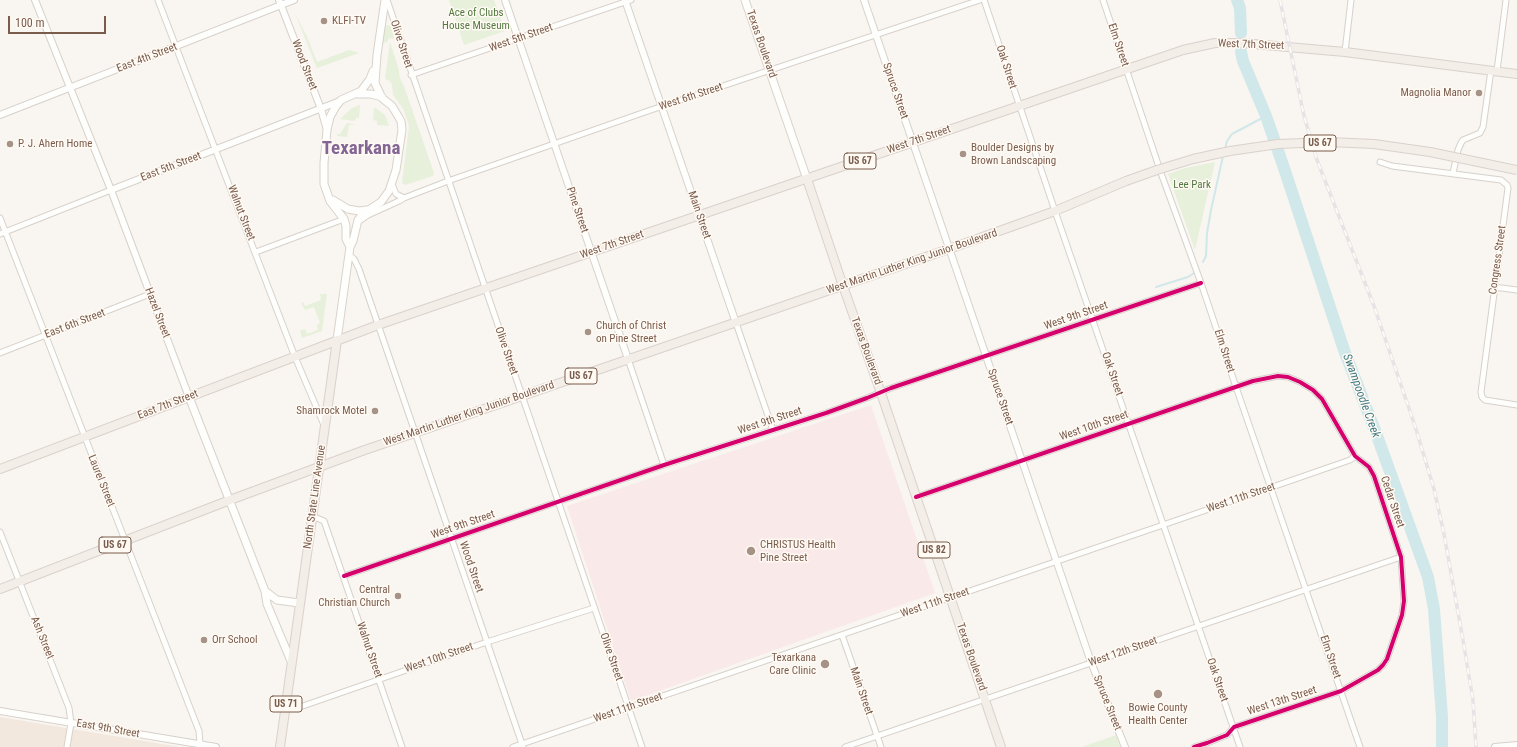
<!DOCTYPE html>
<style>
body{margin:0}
#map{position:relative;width:1517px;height:747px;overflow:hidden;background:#f9f5f0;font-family:"Roboto Condensed",sans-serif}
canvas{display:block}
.scale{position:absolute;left:8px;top:16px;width:98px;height:18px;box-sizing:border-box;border:2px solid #7a5c4d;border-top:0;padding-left:5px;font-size:12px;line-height:14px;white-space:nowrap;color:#7a5c4d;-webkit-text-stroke:3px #fffaf3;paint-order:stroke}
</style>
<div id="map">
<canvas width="1517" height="747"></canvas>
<div class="scale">100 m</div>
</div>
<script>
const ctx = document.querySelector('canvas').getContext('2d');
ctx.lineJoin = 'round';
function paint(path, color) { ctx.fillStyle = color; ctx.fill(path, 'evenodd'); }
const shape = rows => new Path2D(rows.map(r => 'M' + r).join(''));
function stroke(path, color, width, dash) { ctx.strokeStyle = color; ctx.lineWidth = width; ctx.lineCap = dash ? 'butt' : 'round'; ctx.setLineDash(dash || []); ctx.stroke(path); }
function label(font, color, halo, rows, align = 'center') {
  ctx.font = font + ' "Roboto Condensed",sans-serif'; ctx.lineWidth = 3; ctx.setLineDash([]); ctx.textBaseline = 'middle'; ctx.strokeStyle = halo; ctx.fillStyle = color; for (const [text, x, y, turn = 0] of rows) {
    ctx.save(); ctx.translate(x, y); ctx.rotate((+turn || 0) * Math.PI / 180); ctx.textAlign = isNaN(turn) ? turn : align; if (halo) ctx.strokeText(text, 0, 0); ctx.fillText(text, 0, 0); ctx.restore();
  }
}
paint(shape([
 [0,717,180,747,0,747]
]), '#f2e8de');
paint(shape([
 [871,405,935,593,631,701,567,506]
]), '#fae9e9');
paint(shape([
 [449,0,494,0,505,31,464,45],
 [295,13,308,39,317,62,349,50,359,53,317,68],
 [387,25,391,26,394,38,393,39,389,38,387,42,383,43,384,27],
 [390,42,399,70,399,73,400,78,404,86,434,173,433,176,405,185,402,183,409,126,404,110,393,95,392,85,390,81,385,79],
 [360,105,359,118,356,118,355,121,340,119,352,108],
 [374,107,385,115,389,126,377,125,377,121,373,120],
 [347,123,356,125,349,125,347,137,337,136,337,134,340,134],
 [1215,162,1195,250,1168,174,1185,168],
 [320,294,327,294,322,331,302,338,300,331,305,329,307,334,318,330,317,325,320,323,314,307,305,310,301,303,303,302,305,306,321,300],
 [1116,735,1120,747,1082,747]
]), '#e7f0db');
stroke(shape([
 [1225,149,1227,141,1232,134,1266,116],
 [1203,262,1206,256,1207,233,1211,210,1223,156],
 [1156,287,1188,277,1194,273]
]), '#d0e8ea', 2);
stroke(shape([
 [1237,0,1240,8,1241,33],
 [1241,52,1243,61,1266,116,1284,168,1344,350,1376,433,1428,577,1434,609,1442,717,1442,747]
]), '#d0e8ea', 12);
const minor = shape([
 [158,0,295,357,324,425],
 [387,0,642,747],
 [984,0,1055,211,1240,747],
 [1103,0,1161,173,1201,283,1236,387,1360,747],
 [1345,52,1351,0],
 [1497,71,1506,0],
 [411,75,631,0],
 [1380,162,1392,166,1501,180,1507,185,1508,188,1481,392,1482,397,1485,400,1517,405],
 [1453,173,1458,150,1461,143,1463,140,1480,133,1483,127,1491,70],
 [392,184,396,194,404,198],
 [0,218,199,731,200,744],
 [361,220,368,215,399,201,404,198,448,181,648,111,980,0],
 [0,234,111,190],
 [256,252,344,219],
 [349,255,354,259,359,269,523,747],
 [1494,287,1517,290],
 [736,323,773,430],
 [0,353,150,294],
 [628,359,664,465],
 [916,497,1253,381,1278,376,1288,377,1300,382,1313,390,1322,399,1355,456,1369,467,1374,476,1401,557,1404,601,1402,615,1387,659,1383,665,1378,670,1341,691,1234,727,1227,735,1207,743,1194,747],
 [312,516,324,521,402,747],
 [0,532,69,708,71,723,67,747],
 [344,576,664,465,826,413,867,398,891,388,1201,283],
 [842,635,881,747],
 [285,707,300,707,487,642,594,608],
 [513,747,1163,525,1350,460,1355,456],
 [845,747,1401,557]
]);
const tertiary = shape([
 [35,0,111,190,189,397],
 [279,0,321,109,327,130],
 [505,0,628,359],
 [625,0,736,323],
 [864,0,1091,662,1125,747],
 [0,115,294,0],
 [111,190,340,101],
 [0,711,216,747],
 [1495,747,1517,745]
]);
const secondary = shape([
 [745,0,807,179],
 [358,94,371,94,382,97],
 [333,200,348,209,359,211,367,210],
 [350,247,346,239,346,226,344,219,330,201,324,184,324,163,327,130,330,117,336,106,341,100,361,91,370,79,373,71],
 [337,340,350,247,353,241,358,220,364,213,381,202,389,191,396,170,402,130,401,121,392,106,382,98,375,83,377,55,385,0],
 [189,397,265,591,277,600,299,603],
 [265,591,267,604,291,661]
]);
const primary = shape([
 [807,179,843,286,881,393,1001,747],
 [0,469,378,325,1183,50,1215,43,1242,43,1345,52,1517,74],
 [0,589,230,500,362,451,949,249,1055,211,1126,181],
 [280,747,337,340]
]);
stroke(minor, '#d7d1cb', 7);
stroke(tertiary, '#d7d1cb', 8);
stroke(secondary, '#d9d2cb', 9);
stroke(primary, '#dad1cc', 10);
stroke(minor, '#fefefd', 5);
stroke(tertiary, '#fefefd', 6);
stroke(secondary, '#fefefd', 7);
stroke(primary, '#f3eee8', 8);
const rail = shape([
 [1280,0,1304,116,1317,160,1374,306,1415,426,1434,489,1444,534,1463,640,1473,700,1476,747]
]);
stroke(rail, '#e6e3e7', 3.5);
stroke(rail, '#fffaf3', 2, [6]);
const primaryBridge = shape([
 [1126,181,1157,170,1193,159,1230,151,1278,144,1329,142,1374,144,1430,152,1517,170]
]);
stroke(primaryBridge, '#dad1cc', 10, []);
stroke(primaryBridge, '#f3eee8', 8);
stroke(shape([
 [916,497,1253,381,1278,376,1288,377,1300,382,1313,390,1322,399,1355,456,1369,467,1374,476,1401,557,1404,601,1402,615,1387,659,1383,665,1378,670,1341,691,1234,727,1227,735,1207,743,1194,747],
 [344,576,664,465,826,413,867,398,891,388,1201,283]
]), '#d6006c', 4);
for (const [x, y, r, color] of [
 [324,21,4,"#a69286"],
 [1479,93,4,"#a69286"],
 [10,144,4,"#a69286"],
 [963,154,4,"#a69286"],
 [588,332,4,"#a69286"],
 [375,411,4,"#a69286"],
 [751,551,5,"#a69286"],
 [398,596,4,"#a69286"],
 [204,640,4,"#a69286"],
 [825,664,5,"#a69286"],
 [1158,694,5,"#a69286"]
]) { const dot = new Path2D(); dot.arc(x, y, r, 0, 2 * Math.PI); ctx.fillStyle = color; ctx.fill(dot); stroke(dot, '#fffaf3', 1.5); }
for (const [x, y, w] of [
 [1320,143,32],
 [860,161,32],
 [581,376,32],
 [115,545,32],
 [934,550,32],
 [286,704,32]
]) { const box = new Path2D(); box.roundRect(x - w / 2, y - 8, w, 16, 3); ctx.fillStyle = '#fffaf3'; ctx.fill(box); stroke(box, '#7a5c4d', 1); }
label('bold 10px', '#7a5c4d', null, [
 ["US 67",1320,143],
 ["US 67",860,161],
 ["US 67",581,376],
 ["US 67",115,545],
 ["US 82",934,550],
 ["US 71",286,704]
]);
label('11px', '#537a41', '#fffaf3', [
 ["Ace of Clubs",476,13],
 ["House Museum",476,26],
 ["Lee Park",1192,185]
]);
label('11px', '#7a5c4d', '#fffaf3', [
 ["KLFI-TV",332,21],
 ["Magnolia Manor",1471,93,"right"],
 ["P. J. Ahern Home",18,144],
 ["Boulder Designs by",971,148],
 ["Brown Landscaping",971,161],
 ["Church of Christ",596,326],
 ["on Pine Street",596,339],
 ["Shamrock Motel",367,411,"right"],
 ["CHRISTUS Health",760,545],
 ["Pine Street",760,558],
 ["Central",390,590,"right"],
 ["Christian Church",390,603,"right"],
 ["Orr School",212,640],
 ["Texarkana",816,658,"right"],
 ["Care Clinic",816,671,"right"],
 ["Bowie County",1158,708,"center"],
 ["Health Center",1158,721,"center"]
], 'left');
label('11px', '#7a5c4d', '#fffaf3', [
 ["West 5th Street",521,38,-19],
 ["Olive Street",401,44,72],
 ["Texas Boulevard",761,44,71],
 ["Elm Street",1118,45,71],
 ["West 7th Street",1251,45,2],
 ["East 4th Street",147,58,-21],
 ["Wood Street",304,65,69],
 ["Oak Street",1006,67,72],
 ["Spruce Street",895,91,71],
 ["West 6th Street",691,97,-18],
 ["West 7th Street",919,140,-19],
 ["East 5th Street",171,167,-21],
 ["Pine Street",577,210,71],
 ["Walnut Street",241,213,69],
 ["Main Street",699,215,71],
 ["West 7th Street",612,245,-19],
 ["Congress Street",1498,260,-82],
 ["West Martin Luther King Junior Boulevard",912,262,-19],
 ["Hazel Street",157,313,69],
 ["West 9th Street",1076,316,-19],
 ["East 6th Street",75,324,-21],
 ["Olive Street",506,351,71],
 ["Texas Boulevard",866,351,70],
 ["Elm Street",1224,351,72],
 ["Oak Street",1112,374,71],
 ["Spruce Street",1000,397,71],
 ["East 7th Street",168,405,-21],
 ["West Martin Luther King Junior Boulevard",469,414,-19],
 ["West 9th Street",770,421,-18],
 ["West 10th Street",1094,426,-19],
 ["Laurel Street",101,481,68],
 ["North State Line Avenue",315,497,-82],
 ["West 11th Street",1241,498,-19],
 ["Cedar Street",1392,502,71],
 ["West 9th Street",463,525,-19],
 ["Wood Street",471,567,71],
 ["West 11th Street",935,603,-19],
 ["Ash Street",42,638,68],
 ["Walnut Street",369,650,71],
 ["West 12th Street",1123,652,-19],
 ["Olive Street",611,657,71],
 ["Texas Boulevard",971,657,71],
 ["Elm Street",1330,657,71],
 ["West 10th Street",439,658,-19],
 ["Oak Street",1217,680,71],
 ["Main Street",861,691,71],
 ["West 13th Street",1282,701,-18],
 ["Spruce Street",1107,703,68],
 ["West 11th Street",628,708,-19],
 ["East 9th Street",108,729,10]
]);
label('italic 12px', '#437c86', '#fffaf3', [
 ["Swampoodle Creek",1361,396,70]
]);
label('bold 19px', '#846695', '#fffaf3', [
 ["Texarkana",361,149]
]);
</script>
